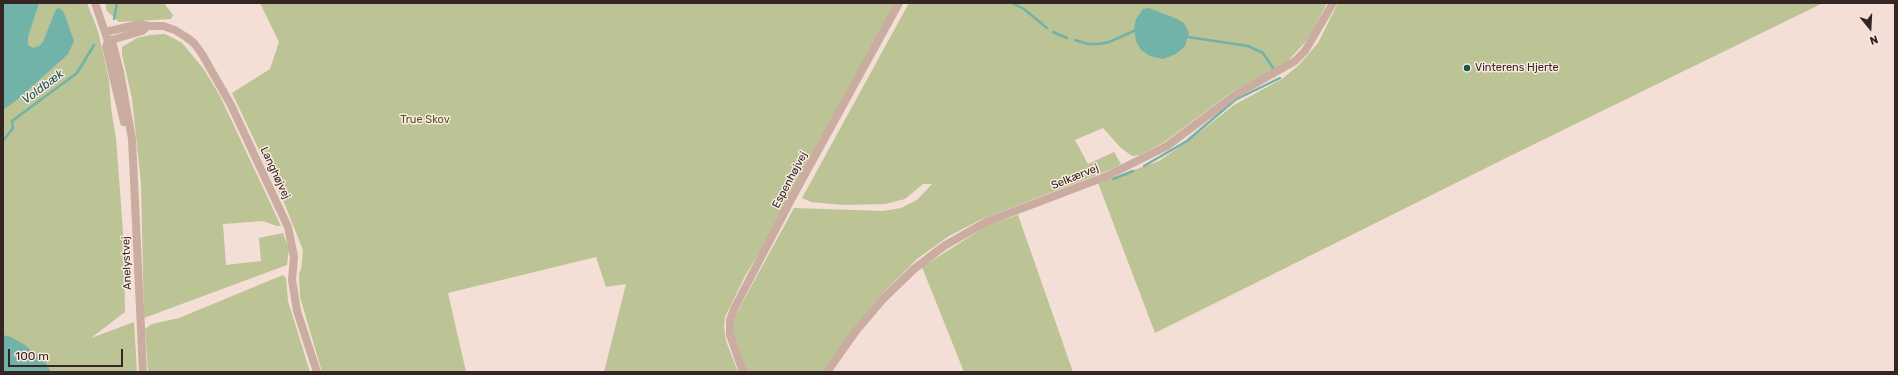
<!DOCTYPE html>
<meta charset="utf-8">
<style>
body{margin:0}
#map{position:relative;width:1898px;height:375px;overflow:hidden;background:#f3dfd5;font-family:Rubik,sans-serif}
canvas{display:block}
.frame{position:absolute;inset:0;border:4px solid #342624;pointer-events:none}
.north{position:absolute;left:1850px;top:8px;width:40px;height:40px;-webkit-text-stroke:3px #fbeae1;paint-order:stroke;rotate:162deg;font-size:11px;font-weight:700;line-height:16px;text-align:center;color:#342624}
.north::after{content:'';display:block;margin:auto;width:14px;height:18px;background:#342624;clip-path:polygon(50% 0,100% 100%,50% 72%,0 100%)}
.scale{position:absolute;left:8px;top:349px;width:115px;height:18px;box-sizing:border-box;border:2px solid #342624;border-top:0;padding-left:5px;font-size:12px;line-height:14px;white-space:nowrap;color:#342624;-webkit-text-stroke:3px #fbeae1;paint-order:stroke}
</style>
<div id="map">
<canvas width="1898" height="375"></canvas>
<div class="frame"></div>
<div class="north">N</div>
<div class="scale">100 m</div>
</div>
<script>
const ctx = document.querySelector('canvas').getContext('2d');
ctx.lineJoin = 'round';
function paint(path, color) { ctx.fillStyle = color; ctx.fill(path, 'evenodd'); }
const shape = rows => new Path2D(rows.map(r => 'M' + r).join(''));
function stroke(path, color, width, dash) { ctx.strokeStyle = color; ctx.lineWidth = width; ctx.lineCap = dash ? 'butt' : 'round'; ctx.setLineDash(dash || []); ctx.stroke(path); }
function label(font, color, halo, rows, align = 'center') {
  ctx.font = font + ' Rubik,sans-serif'; ctx.lineWidth = 3; ctx.setLineDash([]); ctx.textBaseline = 'middle'; ctx.strokeStyle = halo; ctx.fillStyle = color; for (const [text, x, y, turn = 0] of rows) {
    ctx.save(); ctx.translate(x, y); ctx.rotate((+turn || 0) * Math.PI / 180); ctx.textAlign = isNaN(turn) ? turn : align; if (halo) ctx.strokeText(text, 0, 0); ctx.fillText(text, 0, 0); ctx.restore();
  }
}
paint(shape([
 [3,3,87,3,98,31,109,80,111,108,116,138,124,246,125,312,91,338,134,322,137,372,3,372],
 [105,3,164,3,173,15,171,19,119,22,107,11],
 [260,3,897,3,772,232,745,276,725,317,724,327,726,341,738,372,604,372,626,284,606,287,596,257,448,293,466,372,322,372,300,297,299,273,301,270,303,250,285,205,232,93,270,69,279,42],
 [909,3,1327,3,1309,38,1287,62,1272,72,1233,91,1163,143,1140,155,1132,156,1121,148,1103,128,1075,140,1088,164,1114,152,1121,164,1112,169,982,219,949,236,917,259,883,293,822,372,747,372,735,347,732,334,735,316,794,208,883,211,901,208,917,200,932,184,923,184,905,199,885,204,843,205,811,202,802,198],
 [1338,3,1823,3,1512,155,1155,333,1098,183,1159,161,1195,136,1234,105,1282,79,1300,64,1318,43],
 [165,34,182,43,203,68,220,96,281,226,277,226,263,221,223,224,226,265,261,261,259,238,283,233,289,249,287,265,144,318,141,183,132,99,122,54,122,47,137,38,150,35],
 [1018,215,1073,372,964,372,922,267,988,225],
 [283,275,286,278,288,301,310,372,148,372,145,329,152,324,179,318]
]), '#bcc394');
paint(shape([
 [3,3,39,3,28,37,28,45,33,48,39,46,43,42,56,9,60,8,64,13,74,41,68,54,18,99,3,110],
 [1149,8,1177,19,1184,23,1189,33,1185,46,1176,54,1163,59,1150,56,1141,50,1136,41,1134,29,1136,19,1143,9],
 [3,335,11,337,25,345,46,363,51,372,3,372]
]), '#71b2a9');
stroke(shape([
 [1012,3,1024,9,1047,28],
 [114,19,117,3],
 [1053,32,1067,38],
 [1188,37,1248,46,1263,53,1273,68],
 [1075,40,1088,44,1099,44,1109,42,1134,31],
 [3,141,13,128,12,121,77,73,94,45],
 [1144,166,1187,141,1235,100,1280,78],
 [1113,179,1133,171]
]), '#71b2a9', 2.5);
stroke(shape([
 [95,3,108,41,113,45,120,72,132,139,143,372],
 [105,32,140,24,148,26,163,26,175,30,186,37,194,43,202,54,231,105,288,227,294,257,292,280,297,311,317,372],
 [108,41,106,47,124,122],
 [108,41,142,31,148,26],
 [743,372,730,335,730,320,734,309,792,198,899,3],
 [827,372,856,331,884,298,914,269,944,246,986,222,1107,176,1167,146,1235,95,1295,61,1305,51,1333,3]
]), '#cbaca0', 8);
for (const [x, y, r, color] of [
 [1467,68,4,"#165951"]
]) { const dot = new Path2D(); dot.arc(x, y, r, 0, 2 * Math.PI); ctx.fillStyle = color; ctx.fill(dot); stroke(dot, '#fbeae1', 1.5); }
label('11px', '#342624', '#fbeae1', [
 ["Vinterens Hjerte",1475,68]
], 'left');
label('11px', '#4d5525', '#fbeae1', [
 ["True Skov",425,120]
]);
label('11px', '#342624', '#fbeae1', [
 ["Langhøjvej",275,173,65],
 ["Selkærvej",1075,177,-22],
 ["Espenhøjvej",790,180,-62],
 ["Anelystvej",127,263,-92]
]);
label('italic 12px', '#165951', '#fbeae1', [
 ["Voldbæk",43,87,-37]
]);
</script>
